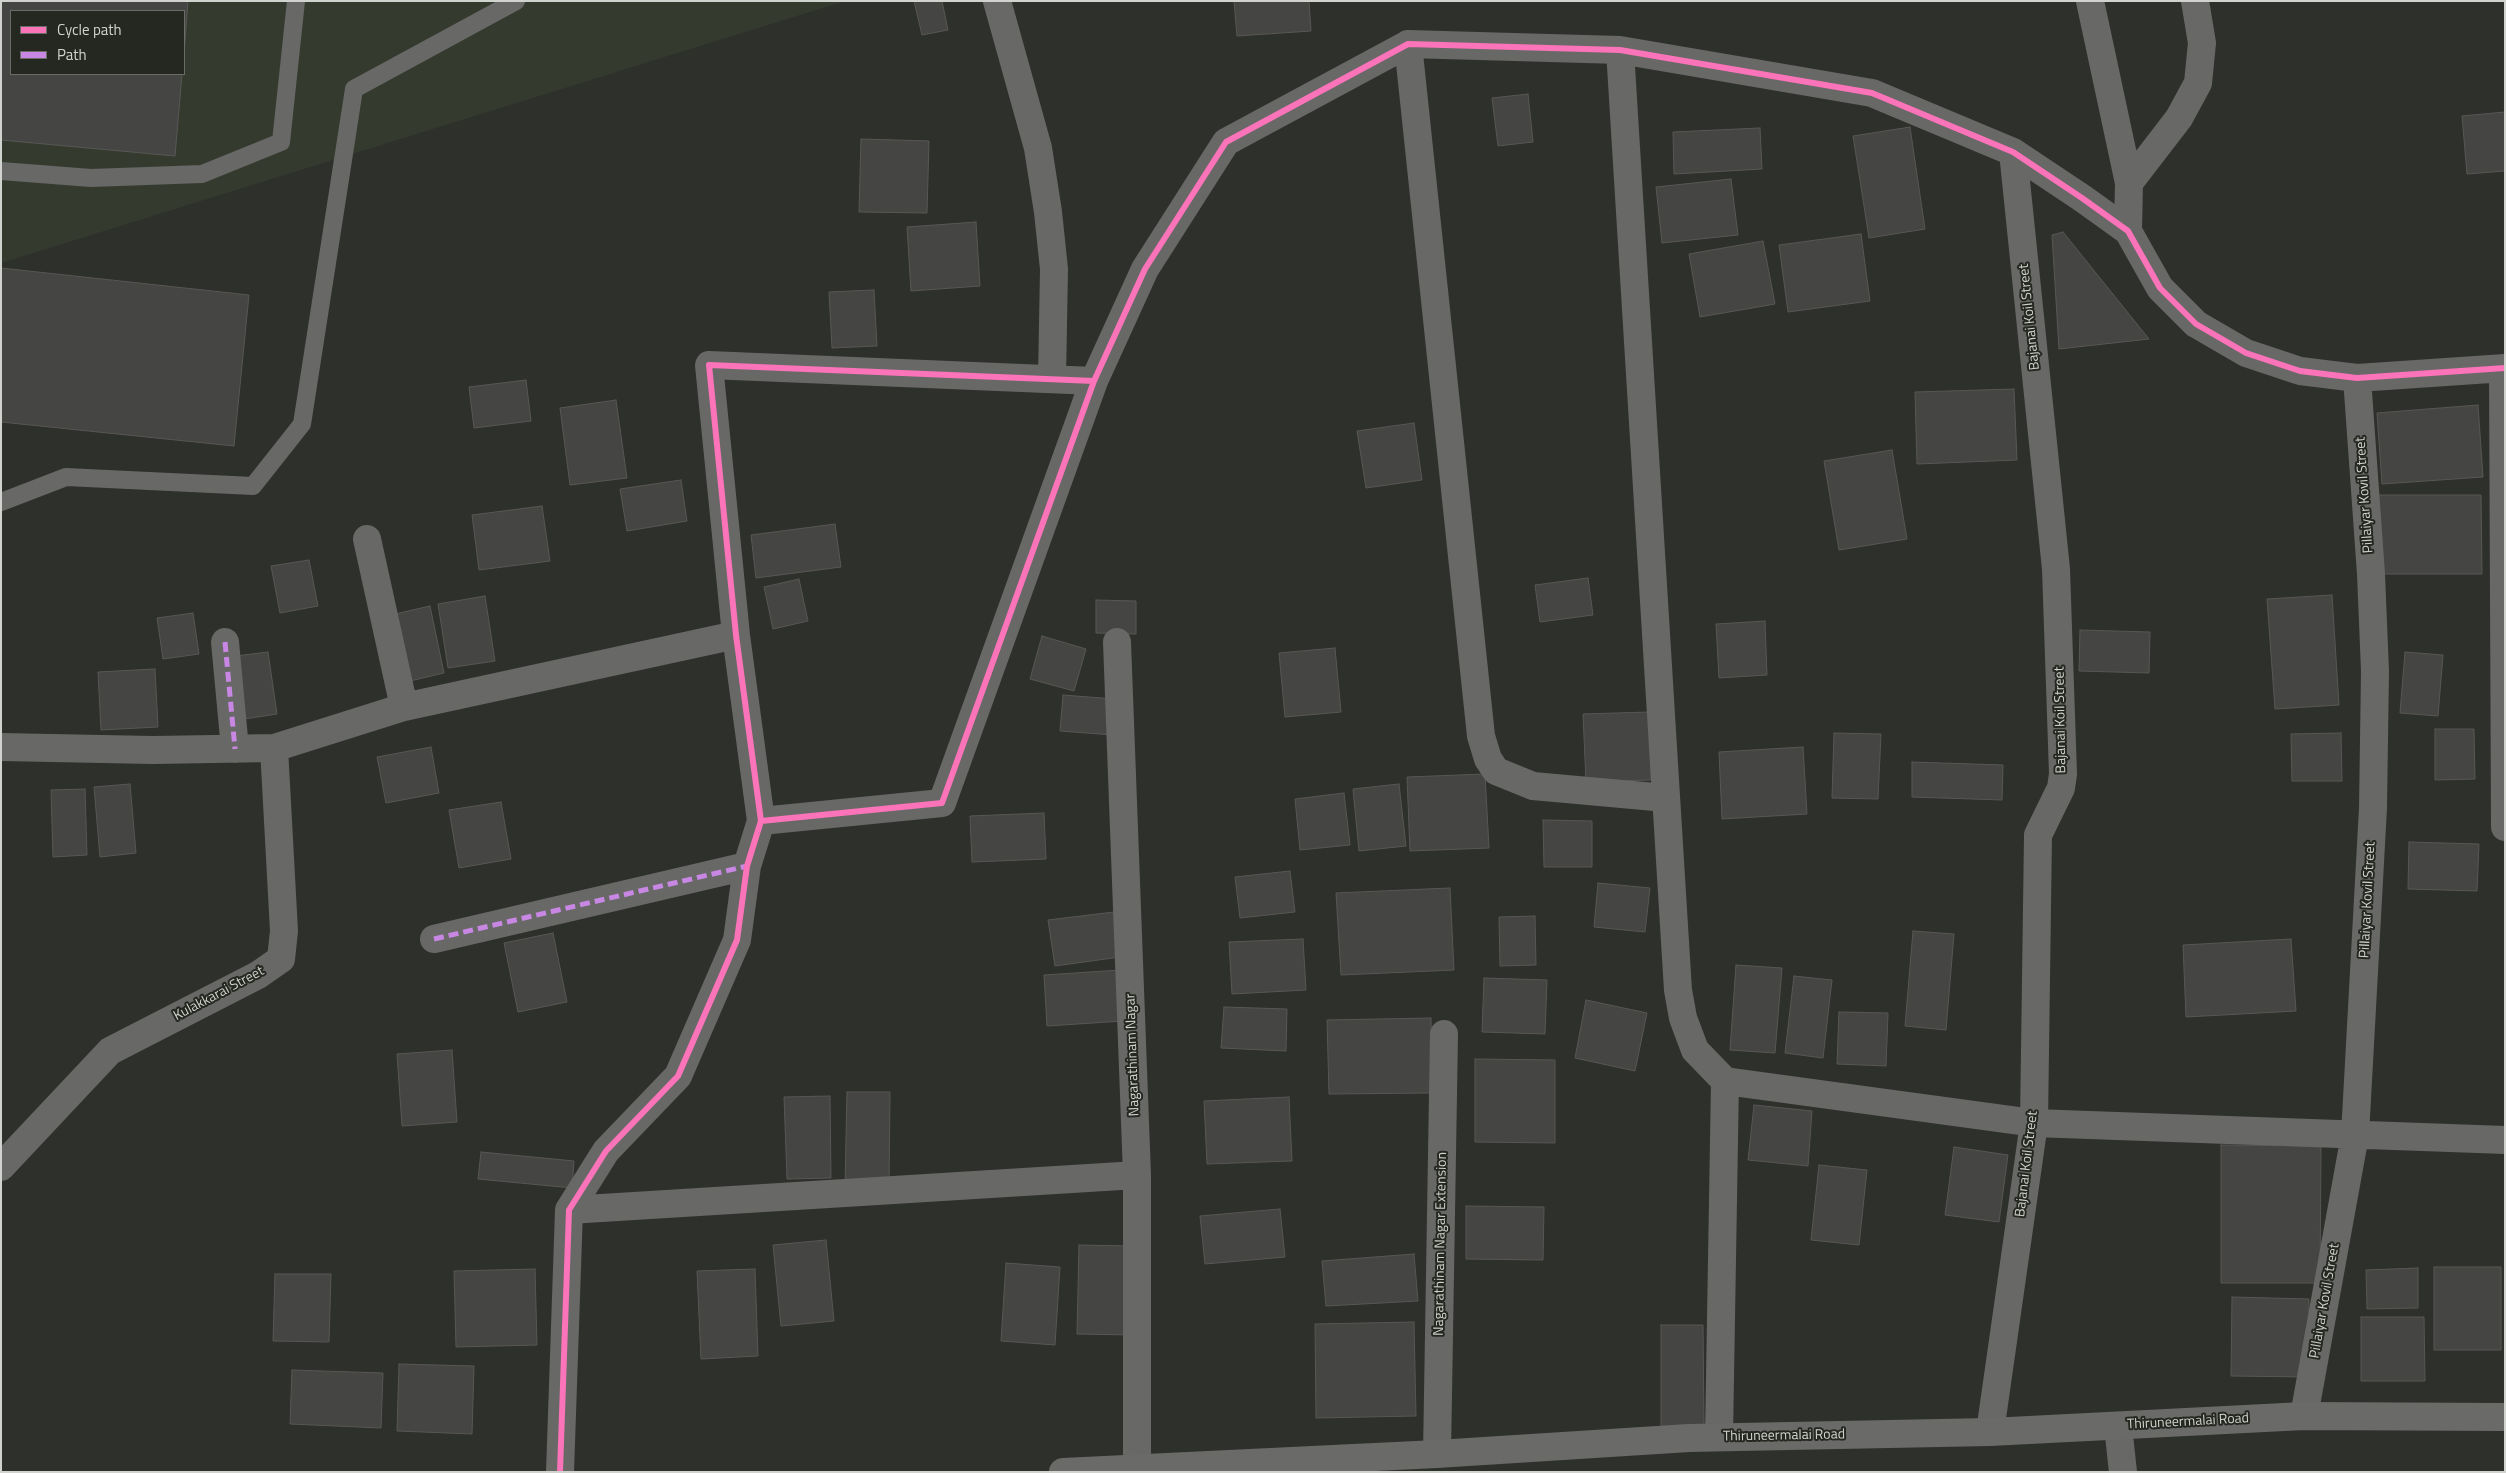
<!DOCTYPE html>
<style>
body{margin:0}
#map{position:relative;width:2506px;height:1473px;overflow:hidden;background:#2e302c;font-family:"Titillium Web",sans-serif}
canvas{display:block}
.frame{position:absolute;inset:0;border:2px solid #d1d3ce;pointer-events:none}
.legend{position:absolute;left:10px;top:10px;width:175px;height:65px;box-sizing:border-box;background:#252821;border:1px solid #6a6c66;margin:0;padding:6px 9px;list-style:none;font-size:15px;color:#d1d3ce}
.legend li{display:flex;align-items:center;gap:10px;height:25px}
.legend b{width:25px;border:1px solid #6a6c66}
</style>
<div id="map">
<canvas width="2506" height="1473"></canvas>
<div class="frame"></div>
<ul class="legend">
<li><b style="height:6px;background:#fb73b8"></b>Cycle path</li>
<li><b style="height:6px;background:#c787e3"></b>Path</li>
</ul>
</div>
<script>
const ctx = document.querySelector('canvas').getContext('2d');
ctx.lineJoin = 'round';
function paint(path, color) { ctx.fillStyle = color; ctx.fill(path, 'evenodd'); }
const shape = rows => new Path2D(rows.map(r => 'M' + r).join(''));
function stroke(path, color, width, dash) { ctx.strokeStyle = color; ctx.lineWidth = width; ctx.lineCap = dash ? 'butt' : 'round'; ctx.setLineDash(dash || []); ctx.stroke(path); }
function label(font, color, halo, rows, align = 'center') {
  ctx.font = font + ' "Titillium Web",sans-serif'; ctx.lineWidth = 4; ctx.setLineDash([]); ctx.textBaseline = 'middle'; ctx.strokeStyle = halo; ctx.fillStyle = color; for (const [text, x, y, turn = 0] of rows) {
    ctx.save(); ctx.translate(x, y); ctx.rotate((+turn || 0) * Math.PI / 180); ctx.textAlign = isNaN(turn) ? turn : align; if (halo) ctx.strokeText(text, 0, 0); ctx.fillText(text, 0, 0); ctx.restore();
  }
}
paint(shape([
 [1,1,845,1,1,263],
 [11,11,184,11,184,74,11,74]
]), '#353a2e');
const building = shape([
 [1,1,188,1,184,54,184,11,11,11,11,74,182,74,175,156,1,140,1,1],
 [914,1,942,1,948,30,922,35,914,1],
 [1234,1,1309,1,1311,31,1237,36,1234,1],
 [1528,94,1533,142,1498,146,1492,98,1528,94],
 [2505,112,2505,171,2467,174,2462,116,2505,112],
 [1910,127,1925,229,1869,238,1853,136,1910,127],
 [1760,128,1762,169,1674,174,1673,132,1760,128],
 [861,139,929,141,927,213,859,212,861,139],
 [1731,179,1738,235,1662,243,1656,187,1731,179],
 [976,222,980,286,911,291,907,227,976,222],
 [2063,232,2149,339,2059,349,2052,235,2063,232],
 [1861,234,1870,301,1788,312,1779,245,1861,234],
 [1763,241,1775,304,1700,317,1689,254,1763,241],
 [1,268,249,295,234,446,1,422,1,268],
 [874,290,877,346,832,348,829,292,874,290],
 [526,380,531,421,474,428,469,387,526,380],
 [2014,389,2017,460,1917,464,1915,392,2014,389],
 [616,400,627,478,570,485,560,408,616,400],
 [2478,405,2483,477,2382,484,2377,413,2478,405],
 [1414,423,1422,480,1366,488,1357,431,1414,423],
 [1892,450,1907,539,1839,550,1824,461,1892,450],
 [681,480,687,521,627,531,620,489,681,480],
 [2376,495,2481,495,2482,574,2376,574,2376,495],
 [542,506,550,561,479,570,472,515,542,506],
 [835,524,841,567,756,578,751,535,835,524],
 [309,560,318,606,280,613,271,566,309,560],
 [1588,578,1593,615,1540,622,1535,585,1588,578],
 [799,579,808,621,773,629,764,587,799,579],
 [2332,595,2339,705,2275,709,2267,599,2332,595],
 [485,596,495,661,448,668,438,604,485,596],
 [1096,600,1136,601,1136,634,1096,633,1096,600],
 [430,606,444,673,410,681,395,614,430,606],
 [193,613,199,654,163,659,157,618,193,613],
 [1765,621,1767,675,1719,678,1716,624,1765,621],
 [2080,630,2150,632,2149,673,2079,671,2080,630],
 [1042,636,1086,649,1074,691,1030,679,1042,636],
 [1335,648,1341,712,1285,717,1279,653,1335,648],
 [268,652,277,714,238,720,228,657,268,652],
 [2405,652,2443,655,2438,716,2400,713,2405,652],
 [155,669,158,727,101,730,98,672,155,669],
 [1063,695,1115,699,1113,735,1060,731,1063,695],
 [1649,712,1651,780,1586,782,1583,714,1649,712],
 [2435,729,2474,729,2475,779,2435,780,2435,729],
 [1834,733,1881,734,1878,799,1832,798,1834,733],
 [2341,733,2342,781,2292,781,2291,734,2341,733],
 [431,747,439,793,386,803,377,757,431,747],
 [1803,747,1807,814,1722,819,1719,752,1803,747],
 [1912,762,2003,765,2002,800,1912,797,1912,762],
 [1485,774,1489,848,1410,851,1407,777,1485,774],
 [130,784,136,853,100,857,94,787,130,784],
 [1399,784,1406,846,1359,851,1353,789,1399,784],
 [85,789,87,855,53,857,51,790,85,789],
 [1344,793,1350,845,1300,850,1295,799,1344,793],
 [501,802,511,859,459,868,449,810,501,802],
 [1044,813,1046,859,972,862,970,816,1044,813],
 [1543,820,1592,821,1592,867,1544,867,1543,820],
 [2409,842,2479,844,2477,891,2408,889,2409,842],
 [1290,871,1295,912,1240,918,1235,877,1290,871],
 [1598,883,1650,888,1645,932,1594,927,1598,883],
 [1450,888,1454,970,1341,975,1336,893,1450,888],
 [1114,912,1120,957,1055,966,1048,920,1114,912],
 [1535,916,1536,965,1500,966,1499,917,1535,916],
 [1913,931,1954,934,1946,1030,1905,1026,1913,931],
 [553,933,567,1002,518,1012,504,943,553,933],
 [1303,939,1306,990,1232,994,1229,942,1303,939],
 [2291,939,2296,1011,2186,1017,2183,945,2291,939],
 [1736,965,1782,968,1775,1053,1730,1050,1736,965],
 [1120,970,1123,1021,1047,1026,1044,975,1120,970],
 [1794,976,1832,980,1823,1058,1785,1053,1794,976],
 [1484,978,1547,980,1545,1034,1482,1032,1484,978],
 [1586,1000,1647,1013,1635,1071,1575,1058,1586,1000],
 [1224,1007,1287,1009,1286,1051,1221,1048,1224,1007],
 [1839,1012,1888,1013,1886,1066,1837,1064,1839,1012],
 [1431,1018,1432,1093,1329,1094,1327,1020,1431,1018],
 [452,1050,457,1122,402,1126,397,1054,452,1050],
 [1475,1059,1555,1060,1555,1143,1475,1142,1475,1059],
 [847,1092,890,1092,889,1187,845,1186,847,1092],
 [830,1096,831,1178,787,1179,784,1097,830,1096],
 [1289,1097,1292,1161,1207,1164,1204,1101,1289,1097],
 [1754,1105,1812,1111,1808,1166,1748,1160,1754,1105],
 [2221,1145,2321,1146,2320,1283,2221,1283,2221,1145],
 [1954,1147,2008,1155,1999,1222,1945,1215,1954,1147],
 [481,1152,574,1161,572,1188,478,1179,481,1152],
 [1819,1165,1867,1170,1859,1245,1811,1240,1819,1165],
 [1466,1206,1544,1207,1543,1260,1466,1259,1466,1206],
 [1280,1209,1285,1257,1205,1264,1200,1216,1280,1209],
 [826,1240,834,1321,781,1326,773,1245,826,1240],
 [1079,1245,1133,1246,1131,1335,1077,1334,1079,1245],
 [1414,1254,1418,1301,1326,1306,1322,1261,1414,1254],
 [1006,1263,1060,1267,1055,1345,1001,1341,1006,1263],
 [2434,1267,2501,1267,2501,1350,2434,1350,2434,1267],
 [2418,1268,2418,1308,2367,1309,2366,1270,2418,1268],
 [535,1269,537,1345,456,1347,454,1271,535,1269],
 [755,1269,758,1356,701,1359,697,1271,755,1269],
 [275,1274,331,1274,329,1342,273,1341,275,1274],
 [2232,1297,2309,1299,2308,1377,2231,1376,2232,1297],
 [2361,1317,2424,1317,2425,1381,2361,1381,2361,1317],
 [1414,1322,1416,1416,1316,1418,1315,1324,1414,1322],
 [1661,1325,1703,1325,1704,1427,1661,1427,1661,1325],
 [399,1364,474,1366,472,1434,397,1431,399,1364],
 [292,1370,383,1373,381,1428,290,1424,292,1370]
]);
paint(building, '#454544');
stroke(building, '#585755', 1);
stroke(shape([
 [1,171,91,178,202,174,281,142,296,1],
 [1,502,66,477,253,486,302,424,354,89,516,1]
]), '#686867', 18);
stroke(shape([
 [997,1,1038,148,1048,212,1054,269,1052,379],
 [2090,1,2129,183,2128,231],
 [1408,44,1481,736,1488,759,1496,771,1533,786,1666,798],
 [1620,50,1678,990,1683,1018,1695,1050,1725,1081,1719,1437],
 [2129,183,2179,118,2198,83,2202,43,2195,1],
 [2503,368,2505,827],
 [367,539,404,707],
 [225,642,235,749],
 [1117,642,1137,1175,1137,1469],
 [1,747,153,750,274,748,404,707,736,635],
 [761,821,942,803,1094,381,1145,269,1226,142,1408,44,1620,50,1872,93,2013,152,2082,198,2128,231,2160,288,2196,324,2246,353,2300,371,2357,378,2505,368],
 [434,939,747,866],
 [1725,1081,2034,1123,2505,1140],
 [1,1167,110,1051,258,975,281,959,284,931,274,748],
 [569,1210,1137,1175],
 [2304,1416,2355,1135,2373,808,2375,671,2371,574,2357,378],
 [2118,1426,2123,1472],
 [1990,1432,2034,1123,2038,835,2061,788,2063,774,2056,569,2013,152],
 [1437,1454,1444,1034],
 [560,1472,569,1210,606,1151,678,1076,737,940,747,866,761,821,736,635,709,365,1094,381]
]), '#686867', 28);
stroke(shape([
 [1063,1472,1437,1454,1689,1438,1990,1432,2304,1416,2505,1417]
]), '#6a6b68', 28);
stroke(shape([
 [225,642,235,749],
 [434,939,747,866]
]), '#c787e3', 5, [10, 5]);
stroke(shape([
 [761,821,942,803,1094,381,1145,269,1226,142,1408,44,1620,50,1872,93,2013,152,2082,198,2128,231,2160,288,2196,324,2246,353,2300,371,2357,378,2505,368],
 [560,1472,569,1210,606,1151,678,1076,737,940,747,866,761,821,736,635,709,365,1094,381]
]), '#fb73b8', 6);
label('14px', '#d1d3ce', '#252821', [
 ["Bajanai Koil Street",2030,317,-96],
 ["Pillaiyar Kovil Street",2365,495,-94],
 ["Bajanai Koil Street",2061,720,-91],
 ["Pillaiyar Kovil Street",2368,900,-87],
 ["Kulakkarai Street",219,994,-28],
 ["Nagarathinam Nagar",1133,1055,-92],
 ["Bajanai Koil Street",2027,1164,-83],
 ["Nagarathinam Nagar Extension",1441,1244,-89],
 ["Pillaiyar Kovil Street",2325,1301,-80],
 ["Thiruneermalai Road",2188,1422,-3],
 ["Thiruneermalai Road",1784,1436,-1]
]);
</script>
